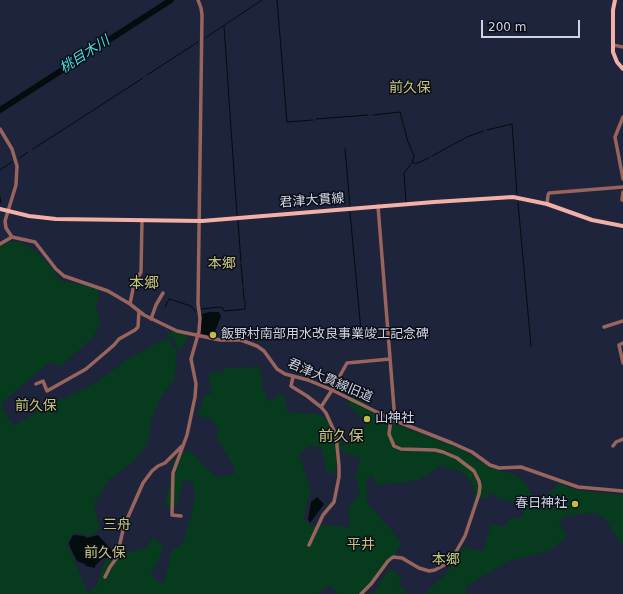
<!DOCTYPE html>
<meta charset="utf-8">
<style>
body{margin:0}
#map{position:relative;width:623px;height:594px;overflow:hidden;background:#1e243b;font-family:"DejaVu Sans",sans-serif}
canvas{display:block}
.scale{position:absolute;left:481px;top:20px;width:99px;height:18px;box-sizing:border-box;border:2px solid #cfd4e4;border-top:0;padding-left:5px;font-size:12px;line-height:14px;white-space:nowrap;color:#cfd4e4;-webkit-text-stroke:3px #0b0e18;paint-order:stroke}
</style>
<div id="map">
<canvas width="623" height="594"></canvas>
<div class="scale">200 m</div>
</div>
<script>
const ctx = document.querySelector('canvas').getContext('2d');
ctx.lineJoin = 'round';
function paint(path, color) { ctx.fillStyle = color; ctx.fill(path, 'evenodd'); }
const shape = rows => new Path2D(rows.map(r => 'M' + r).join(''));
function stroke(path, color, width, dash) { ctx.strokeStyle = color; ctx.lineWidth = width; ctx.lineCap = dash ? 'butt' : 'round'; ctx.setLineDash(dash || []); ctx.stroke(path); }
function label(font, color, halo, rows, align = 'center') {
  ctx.font = font + ' "DejaVu Sans","Noto Sans JP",sans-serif'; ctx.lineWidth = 3; ctx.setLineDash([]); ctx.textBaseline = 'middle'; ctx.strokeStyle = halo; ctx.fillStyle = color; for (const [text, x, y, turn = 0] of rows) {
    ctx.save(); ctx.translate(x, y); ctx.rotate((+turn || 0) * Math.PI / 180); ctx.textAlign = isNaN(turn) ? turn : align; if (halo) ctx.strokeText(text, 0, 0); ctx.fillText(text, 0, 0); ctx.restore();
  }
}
paint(shape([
 [15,241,26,245,34,250,51,267,61,281,97,287,99,296,96,305,99,314,100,324,93,337,60,367,49,362,3,402,3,409,13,426,48,406,96,383,128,359,167,338,176,350,175,380,163,393,151,419,148,444,133,462,108,480,94,505,100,526,95,534,88,536,83,534,75,533,70,537,67,545,72,555,88,593,96,586,105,561,115,559,126,553,139,549,145,548,153,538,163,544,161,555,151,574,159,582,164,583,172,550,179,547,184,541,195,501,194,483,186,480,183,482,176,508,164,506,167,496,174,459,190,450,205,468,217,477,235,474,235,468,215,435,219,433,212,419,198,416,204,397,212,392,208,374,216,371,220,373,225,368,235,368,260,366,263,389,269,401,283,393,287,412,317,414,325,417,343,446,361,434,366,422,346,402,357,396,379,418,461,449,481,462,498,470,515,474,524,481,531,494,543,499,559,483,575,490,623,495,623,543,620,542,604,517,592,513,570,515,559,521,567,536,549,551,508,561,465,587,467,594,424,594,446,574,463,547,483,551,491,524,504,527,510,518,523,517,523,505,502,499,490,493,485,498,474,499,474,491,471,482,461,471,440,466,419,480,376,485,372,474,366,480,367,502,402,543,389,564,365,594,339,594,329,585,318,594,0,594,0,246,9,242],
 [309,446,321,447,328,475,335,473,338,449,360,458,356,479,360,492,349,507,349,527,321,525,311,526,304,519,310,490,299,454],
 [172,331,187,335,187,337,185,342,179,352,175,341,168,335],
 [391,569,402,579,398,583,409,594,372,594,380,585,378,583]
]), '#073b1d');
paint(shape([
 [210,312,219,312,221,316,214,334,211,336,202,334,201,331,201,314],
 [317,497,324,504,310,523,308,519,311,502],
 [74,535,84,536,87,538,98,535,117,556,112,558,104,558,101,560,95,566,95,568,86,566,85,564,77,561,71,549,69,543,72,537]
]), '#030d0e');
stroke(shape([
 [277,0,287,122,313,120],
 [224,26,237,215],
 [205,38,262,0],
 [147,75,198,42],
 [373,115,400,112,408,142,414,156,412,163,418,163,429,158],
 [316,119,368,115],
 [487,130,512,124,517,194],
 [345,148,350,206],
 [33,149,143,78],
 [432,156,467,137,483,131],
 [19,158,28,152],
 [0,170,12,162],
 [0,197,1,203],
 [406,202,404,173,411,164],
 [518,203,531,346],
 [350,212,361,331],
 [238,221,241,262],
 [241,264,243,286],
 [243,288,244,299],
 [165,307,169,299,191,306,195,311],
 [201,309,219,307,223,308,224,311,245,309,245,300]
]), '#030d0e', 1);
stroke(shape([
 [0,110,171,0]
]), '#030d0e', 6);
stroke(shape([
 [613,45,623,47],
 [623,117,615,137,623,179],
 [0,129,12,149,17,166,16,185,5,221,6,228,12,237,35,242,56,269,64,276,108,291,130,304,144,315,177,331,220,340,241,340,257,346,264,351,277,369,285,374,308,380,332,390,391,419,452,443,472,452,490,465,499,468,521,467,578,487,623,491],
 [622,200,623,192],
 [547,204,548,195,549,193,623,187],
 [378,206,395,421],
 [0,244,12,237],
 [130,304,134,284,141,272,142,220],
 [151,319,156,305,163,293],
 [604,327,623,321],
 [623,343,619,345,623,363],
 [293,377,291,386,307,396,321,407,326,413,336,435,339,466,339,477,334,502,323,515,309,545],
 [36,384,43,381,47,391,86,369,114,345,119,339,135,330,138,327,139,311],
 [321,407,332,390,347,363,390,359],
 [613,446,616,442,623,439],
 [181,516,172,515,173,473,187,435,195,397,196,384,191,359,199,331,200,318,198,304,202,15,201,8,198,0],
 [105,577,110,567,118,556,120,543,124,526,143,483,152,471,158,466,165,463,182,446],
 [361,594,371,584,388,561,393,557,402,558,419,568,429,571,435,570,446,564,453,557,465,536,479,494,480,486,479,481,474,471,457,458,443,452,435,450,401,449,394,446,389,434,391,419]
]), '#98645d', 3.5);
stroke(shape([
 [615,0,613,10,613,52,617,62,623,69],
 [0,209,29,216,56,219,202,221,434,202,513,197,547,204,592,220,623,226]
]), '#f2b0a7', 4);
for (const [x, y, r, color] of [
 [213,335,4,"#bdbf43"],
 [367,419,4,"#bdbf43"],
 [575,504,4,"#bdbf43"]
]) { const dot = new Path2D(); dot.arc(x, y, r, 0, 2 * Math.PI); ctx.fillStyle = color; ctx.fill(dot); stroke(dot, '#0b0e18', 1.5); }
label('13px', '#cfd4e4', '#0b0e18', [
 ["君津大貫線",312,201,-4],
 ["君津大貫線旧道",330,381,23]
]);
label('13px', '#cfd4e4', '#0b0e18', [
 ["飯野村南部用水改良事業竣工記念碑",221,335],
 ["山神社",375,419],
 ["春日神社",567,504,"right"]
], 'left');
label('italic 14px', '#44dfe4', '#0b0e18', [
 ["桃目木川",85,55,-33]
]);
label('14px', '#c4c779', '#0b0e18', [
 ["前久保",410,88],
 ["本郷",222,264],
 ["前久保",36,406],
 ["三舟",117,525],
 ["平井",361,545],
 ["前久保",105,553],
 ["本郷",446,560]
]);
label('15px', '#c4c779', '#0b0e18', [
 ["本郷",144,284],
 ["前久保",341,437]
]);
</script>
